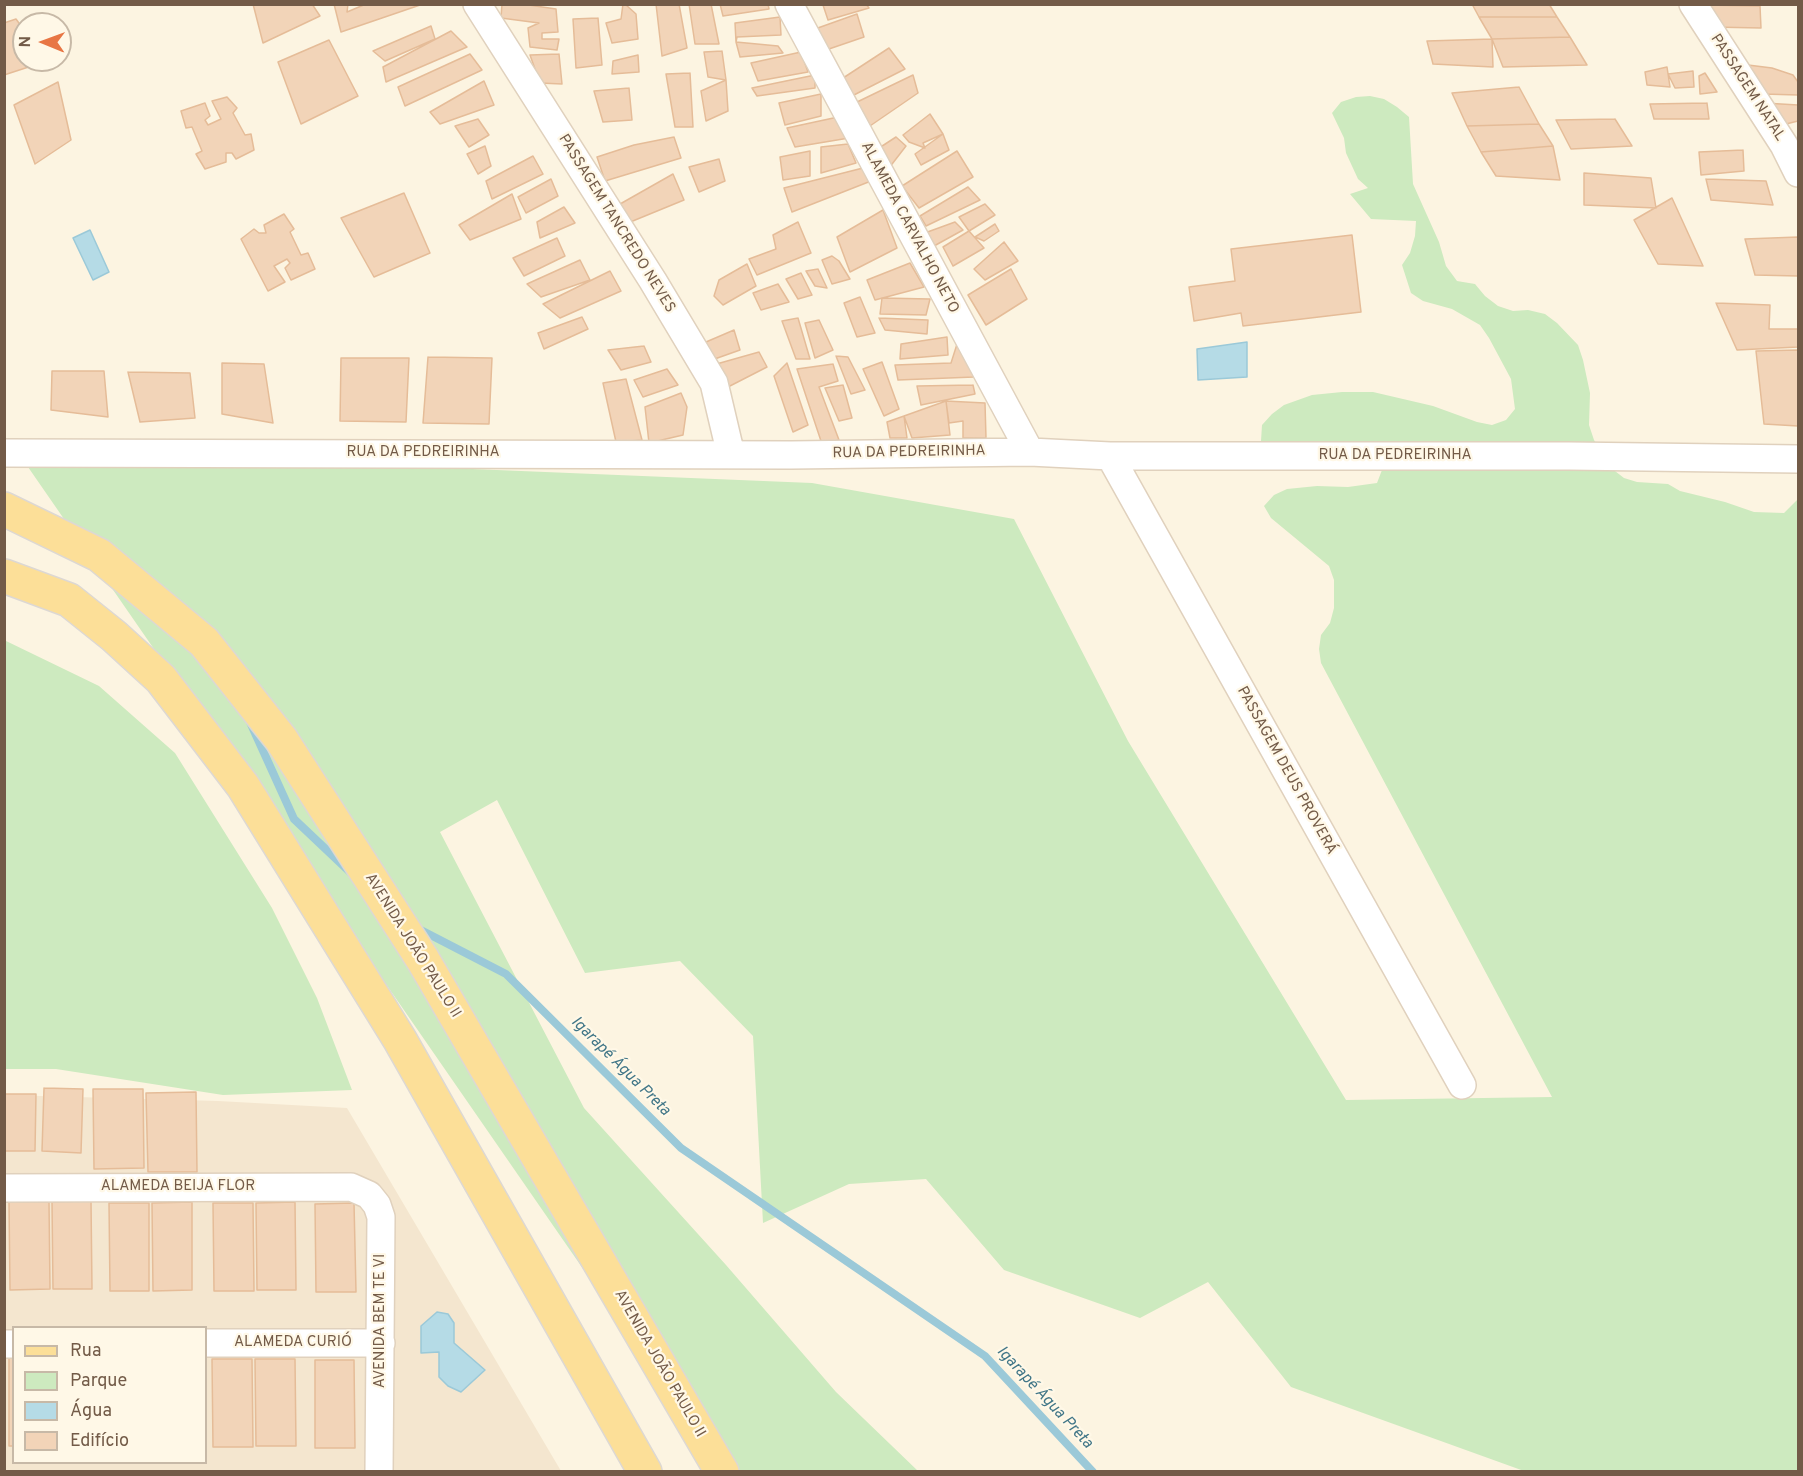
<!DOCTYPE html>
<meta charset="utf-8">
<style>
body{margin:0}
#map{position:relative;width:1803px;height:1476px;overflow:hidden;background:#fcf4e1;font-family:Overpass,sans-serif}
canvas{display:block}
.frame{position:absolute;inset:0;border:6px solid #735b48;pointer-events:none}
.legend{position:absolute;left:12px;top:1326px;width:195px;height:138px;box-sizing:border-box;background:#fff8e7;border:2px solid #c7b9a7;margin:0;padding:8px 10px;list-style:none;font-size:18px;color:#735b48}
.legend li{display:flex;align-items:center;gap:12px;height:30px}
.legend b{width:30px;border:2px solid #c7b9a7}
.north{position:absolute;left:12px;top:12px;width:60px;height:60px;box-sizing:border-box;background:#fff8e7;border:2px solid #c7b9a7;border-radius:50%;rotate:271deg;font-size:16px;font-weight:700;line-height:24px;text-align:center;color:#735b48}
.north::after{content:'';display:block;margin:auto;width:21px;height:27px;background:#e87644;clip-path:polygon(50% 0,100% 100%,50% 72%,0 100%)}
</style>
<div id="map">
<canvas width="1803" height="1476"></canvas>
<div class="frame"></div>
<ul class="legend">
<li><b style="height:8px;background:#fcdf98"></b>Rua</li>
<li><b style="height:16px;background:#cdeabf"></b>Parque</li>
<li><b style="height:16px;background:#b5dbe6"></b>Água</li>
<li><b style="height:16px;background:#f2d4b8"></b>Edifício</li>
</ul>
<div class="north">N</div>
</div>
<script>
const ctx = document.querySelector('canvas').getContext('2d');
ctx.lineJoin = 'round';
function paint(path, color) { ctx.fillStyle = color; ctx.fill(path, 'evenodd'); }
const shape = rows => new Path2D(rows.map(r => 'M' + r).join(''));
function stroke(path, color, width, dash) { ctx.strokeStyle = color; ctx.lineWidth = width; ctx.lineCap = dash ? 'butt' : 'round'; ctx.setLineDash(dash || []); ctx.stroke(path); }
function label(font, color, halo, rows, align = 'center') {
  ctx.font = font + ' Overpass,sans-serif'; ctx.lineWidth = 4.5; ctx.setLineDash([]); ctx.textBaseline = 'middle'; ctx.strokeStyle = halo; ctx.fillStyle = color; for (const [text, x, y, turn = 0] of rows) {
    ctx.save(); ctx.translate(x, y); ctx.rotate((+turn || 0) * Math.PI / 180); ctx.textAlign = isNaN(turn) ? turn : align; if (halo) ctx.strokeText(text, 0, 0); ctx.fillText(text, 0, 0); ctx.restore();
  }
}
paint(shape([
 [5,1095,218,1101,347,1108,561,1471,5,1472],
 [14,1328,206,1328,206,1462,14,1462]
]), '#f4e6cf');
paint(shape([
 [1370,96,1384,99,1397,107,1409,117,1413,184,1439,242,1446,266,1457,281,1475,284,1485,296,1498,306,1513,311,1528,310,1545,314,1557,323,1578,345,1583,360,1590,393,1589,425,1594,440,1611,468,1624,478,1637,482,1668,484,1680,491,1725,502,1754,512,1784,513,1798,499,1798,1471,1524,1471,1291,1387,1208,1282,1140,1318,1004,1270,926,1179,849,1184,763,1223,753,1036,680,961,585,973,497,800,440,832,584,1108,726,1265,836,1392,918,1471,723,1471,19,454,36,451,812,483,1014,519,1128,741,1346,1100,1552,1097,1321,663,1319,649,1321,635,1330,623,1334,608,1334,580,1329,566,1271,518,1264,506,1274,495,1287,489,1317,486,1348,487,1377,483,1382,470,1372,459,1266,454,1261,441,1262,425,1272,414,1284,405,1312,395,1342,392,1373,392,1433,406,1477,422,1492,425,1506,420,1515,409,1511,379,1489,338,1480,325,1452,309,1423,301,1411,293,1402,265,1410,253,1415,236,1416,221,1371,219,1350,194,1368,188,1358,179,1346,153,1344,138,1332,113,1341,102,1356,97],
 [4,640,99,686,175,753,272,908,317,998,352,1090,223,1095,56,1069,5,1069]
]), '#cdeabf');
const water = shape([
 [90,230,109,272,93,280,73,238,90,230],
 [1247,342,1247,377,1198,380,1197,349,1247,342],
 [437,1312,448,1314,454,1323,454,1343,485,1370,461,1392,448,1386,439,1377,439,1352,421,1353,421,1326,437,1312]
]);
paint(water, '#b5dbe6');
stroke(water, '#9bc9d8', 1.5);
stroke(shape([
 [250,722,294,819,351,873],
 [415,927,506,974,681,1148,985,1356,1093,1472]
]), '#9bc9d8', 8);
const building = shape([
 [253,4,312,4,320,16,263,43,253,4],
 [334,4,348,4,347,12,366,4,423,4,341,32,334,4],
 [502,4,522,4,556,9,558,32,542,33,542,39,559,39,557,50,530,47,528,28,539,23,501,18,502,4],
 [623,4,625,4,636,14,638,39,612,43,606,23,621,19,623,4],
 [656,4,679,4,687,48,662,56,656,4],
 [689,4,711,4,719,44,695,44,689,4],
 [720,4,768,4,769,9,723,16,720,4],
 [866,4,869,8,828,20,823,5,866,4],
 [1472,4,1549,4,1557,17,1479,17,1472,4],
 [1703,5,1760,6,1761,28,1711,27,1703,5],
 [857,14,864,37,826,50,815,29,857,14],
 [780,17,781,35,737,37,736,42,735,23,780,17],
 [1479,17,1557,17,1570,37,1492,39,1479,17],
 [598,18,602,65,576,68,573,19,598,18],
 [16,19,24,30,24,60,47,61,4,75,4,23,16,19],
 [431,26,435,39,385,61,373,51,431,26],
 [451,31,467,47,386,82,383,67,451,31],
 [1570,37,1587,65,1503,67,1492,39,1570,37],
 [1492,39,1493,67,1433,64,1427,41,1492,39],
 [329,40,358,96,301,124,278,62,329,40],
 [736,42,778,46,783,53,740,57,736,42],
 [889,48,905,69,848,98,837,82,889,48],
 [722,51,726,80,708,77,704,52,722,51],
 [801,52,808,72,758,81,751,63,801,52],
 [470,54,482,70,405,106,398,87,470,54],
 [559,54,562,84,540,83,530,55,559,54],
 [638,55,639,72,612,74,613,61,638,55],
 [1748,65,1772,68,1793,75,1798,82,1798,95,1763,94,1748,65],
 [1667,67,1670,87,1647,85,1645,72,1667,67],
 [1693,71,1694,87,1675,88,1668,74,1693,71],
 [690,73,693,127,675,127,666,74,690,73],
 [1705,73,1717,92,1700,94,1699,76,1705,73],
 [815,75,815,88,757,96,752,88,815,75],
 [913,75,918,93,867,128,855,103,913,75],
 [726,80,728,111,706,121,701,91,726,80],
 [484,81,494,105,440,124,430,112,484,81],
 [58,82,71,140,35,164,14,105,58,82],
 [1519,87,1539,124,1467,126,1452,93,1519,87],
 [629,88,632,120,603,122,594,91,629,88],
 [821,94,821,116,785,125,779,103,821,94],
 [227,97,237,108,233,113,245,135,251,134,254,150,236,159,232,153,226,153,226,162,205,169,196,154,202,151,192,127,186,128,181,111,205,103,210,116,205,120,208,125,221,119,212,101,227,97],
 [1707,103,1709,119,1654,119,1650,104,1707,103],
 [1764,103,1798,105,1798,121,1778,126,1764,103],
 [930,114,943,134,923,143,925,148,909,142,903,135,930,114],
 [838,117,849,138,795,147,787,128,838,117],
 [478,119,489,135,469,147,455,126,478,119],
 [1615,119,1632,146,1571,149,1556,120,1615,119],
 [1539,124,1553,146,1481,152,1467,126,1539,124],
 [943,134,949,150,921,165,915,154,943,134],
 [674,137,681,158,605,181,597,157,634,145,674,137],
 [896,137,906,146,889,168,876,150,896,137],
 [848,144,856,163,821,173,821,147,848,144],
 [485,146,491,166,478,174,467,154,485,146],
 [1553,146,1560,180,1496,176,1481,152,1553,146],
 [1743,150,1744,171,1701,175,1699,152,1743,150],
 [810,151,810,176,783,180,780,157,810,151],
 [957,151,973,177,919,208,902,186,957,151],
 [533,156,543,174,492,199,486,181,533,156],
 [719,159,725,181,699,192,689,167,719,159],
 [863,168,871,181,792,212,784,188,863,168],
 [1584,173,1651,178,1656,208,1584,205,1584,173],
 [673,174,684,200,623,225,613,208,673,174],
 [551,179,558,196,526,213,518,197,551,179],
 [1706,179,1766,181,1773,205,1711,200,1706,179],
 [968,187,980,200,926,226,920,216,968,187],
 [404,193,430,253,374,277,341,218,404,193],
 [512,194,521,219,470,240,459,225,512,194],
 [1672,198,1703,266,1658,264,1634,220,1672,198],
 [985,204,995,215,969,231,959,217,985,204],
 [564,207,575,223,540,238,537,222,564,207],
 [883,210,897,248,850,272,837,237,883,210],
 [284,214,294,229,290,232,301,255,308,253,315,269,291,280,285,268,290,263,287,259,274,266,285,282,268,291,241,239,254,229,259,233,266,233,264,225,284,214],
 [798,222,811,253,757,275,749,259,776,249,773,235,798,222],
 [955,222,963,230,934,246,922,234,955,222],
 [995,224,999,231,984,241,975,237,995,224],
 [969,231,984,248,953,266,943,247,969,231],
 [1352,235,1361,312,1243,326,1241,313,1194,321,1189,287,1235,281,1231,249,1352,235],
 [1798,237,1798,276,1755,275,1745,239,1798,237],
 [557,238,565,256,524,276,513,258,557,238],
 [1004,242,1018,261,985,280,974,269,1004,242],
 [832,256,839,261,850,279,832,284,822,260,832,256],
 [580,260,590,280,541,297,527,284,580,260],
 [910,263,924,287,875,300,867,280,910,263],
 [747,264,756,286,723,305,714,296,719,280,747,264],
 [818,269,827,288,815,286,806,271,818,269],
 [1011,269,1027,299,986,325,968,295,1011,269],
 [610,271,621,291,560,318,543,304,610,271],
 [801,273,812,295,798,299,786,279,801,273],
 [778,284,789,302,761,310,753,293,778,284],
 [860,297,875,333,857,337,844,303,860,297],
 [882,298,930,299,926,315,880,314,882,298],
 [1716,303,1770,305,1769,329,1798,329,1798,347,1737,350,1716,303],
 [582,317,588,329,544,349,538,333,582,317],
 [798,318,810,359,796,359,782,321,798,318],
 [879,318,928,320,927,334,885,330,879,318],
 [819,320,833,350,815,358,805,323,819,320],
 [734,330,740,350,709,361,706,342,734,330],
 [947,337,948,355,900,359,901,344,947,337],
 [958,341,974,377,898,380,895,365,951,363,958,341],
 [644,346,651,362,621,370,608,350,644,346],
 [1798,350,1798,426,1764,424,1756,351,1798,350],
 [759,352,767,367,726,388,713,365,759,352],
 [836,356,848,357,865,390,851,394,836,356],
 [428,357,492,358,489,424,423,423,428,357],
 [341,358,409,358,406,422,340,421,341,358],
 [882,362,899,409,884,416,863,369,882,362],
 [222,363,264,364,273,423,222,414,222,363],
 [787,363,808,425,793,432,774,376,787,363],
 [833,364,838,381,819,387,839,440,822,444,797,369,833,364],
 [667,369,678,385,643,397,634,380,667,369],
 [52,371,104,371,108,417,51,410,52,371],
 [128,372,190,373,195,418,140,422,128,372],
 [626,379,642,440,616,442,603,383,626,379],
 [843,385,852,418,839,421,825,388,843,385],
 [973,385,975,394,921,405,917,386,973,385],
 [681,393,687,407,683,435,649,443,645,407,681,393],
 [946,401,950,435,912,438,904,416,946,401],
 [946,401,985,403,986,438,963,438,963,421,949,423,946,401],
 [904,416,907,438,890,438,887,422,904,416],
 [44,1088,83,1089,81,1153,42,1151,44,1088],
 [93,1089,143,1089,144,1168,94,1169,93,1089],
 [196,1092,197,1172,148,1172,146,1093,196,1092],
 [4,1094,36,1094,35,1151,4,1151,4,1094],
 [91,1201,92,1289,53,1289,52,1202,91,1201],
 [9,1202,49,1202,50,1289,10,1290,9,1202],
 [192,1202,192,1290,153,1291,152,1203,192,1202],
 [295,1202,296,1290,257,1290,256,1203,295,1202],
 [109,1203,149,1203,149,1291,110,1291,109,1203],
 [213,1203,253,1203,254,1291,214,1291,213,1203],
 [354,1203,356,1292,316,1292,315,1204,354,1203],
 [9,1358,14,1358,14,1446,9,1446,9,1358],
 [212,1359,252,1359,253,1447,213,1447,212,1359],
 [255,1359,295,1359,296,1446,256,1446,255,1359],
 [315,1360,354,1360,355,1448,315,1448,315,1360]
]);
paint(building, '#f2d4b8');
stroke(building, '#e5bc98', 1.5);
const minor = shape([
 [477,4,653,281,714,383,731,455],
 [789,4,1030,452],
 [1693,4,1784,145,1798,173],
 [4,453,791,455,1030,452,1110,456,1569,456,1798,459],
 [1110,456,1462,1085],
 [4,1188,351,1187,369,1195,377,1205,381,1217,379,1472],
 [206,1343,381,1343],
 [4,1344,14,1344]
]);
const major = shape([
 [4,509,99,555,204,642,281,739,423,960,722,1472],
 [4,576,69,600,114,636,161,679,243,786,400,1040,645,1472]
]);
stroke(minor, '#e0d1bd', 30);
stroke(major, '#ddd8d3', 36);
stroke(minor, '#fff', 27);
stroke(major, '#fcdf98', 33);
label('15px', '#735b48', '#fff8e7', [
 ["PASSAGEM NATAL",1747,88,57],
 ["PASSAGEM TANCREDO NEVES",616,224,58],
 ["ALAMEDA CARVALHO NETO",909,228,62],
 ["RUA DA PEDREIRINHA",423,453],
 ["RUA DA PEDREIRINHA",909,453,-1],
 ["RUA DA PEDREIRINHA",1395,456],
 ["PASSAGEM DEUS PROVERÁ",1286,771,61],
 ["AVENIDA JOÃO PAULO II",412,946,58],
 ["ALAMEDA BEIJA FLOR",178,1187],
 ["AVENIDA BEM TE VI",381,1321,-90],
 ["ALAMEDA CURIÓ",293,1343],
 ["AVENIDA JOÃO PAULO II",659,1364,60]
]);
label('italic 16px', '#417687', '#fff8e7', [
 ["Igarapé Água Preta",620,1067,45],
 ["Igarapé Água Preta",1044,1398,47]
]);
</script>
